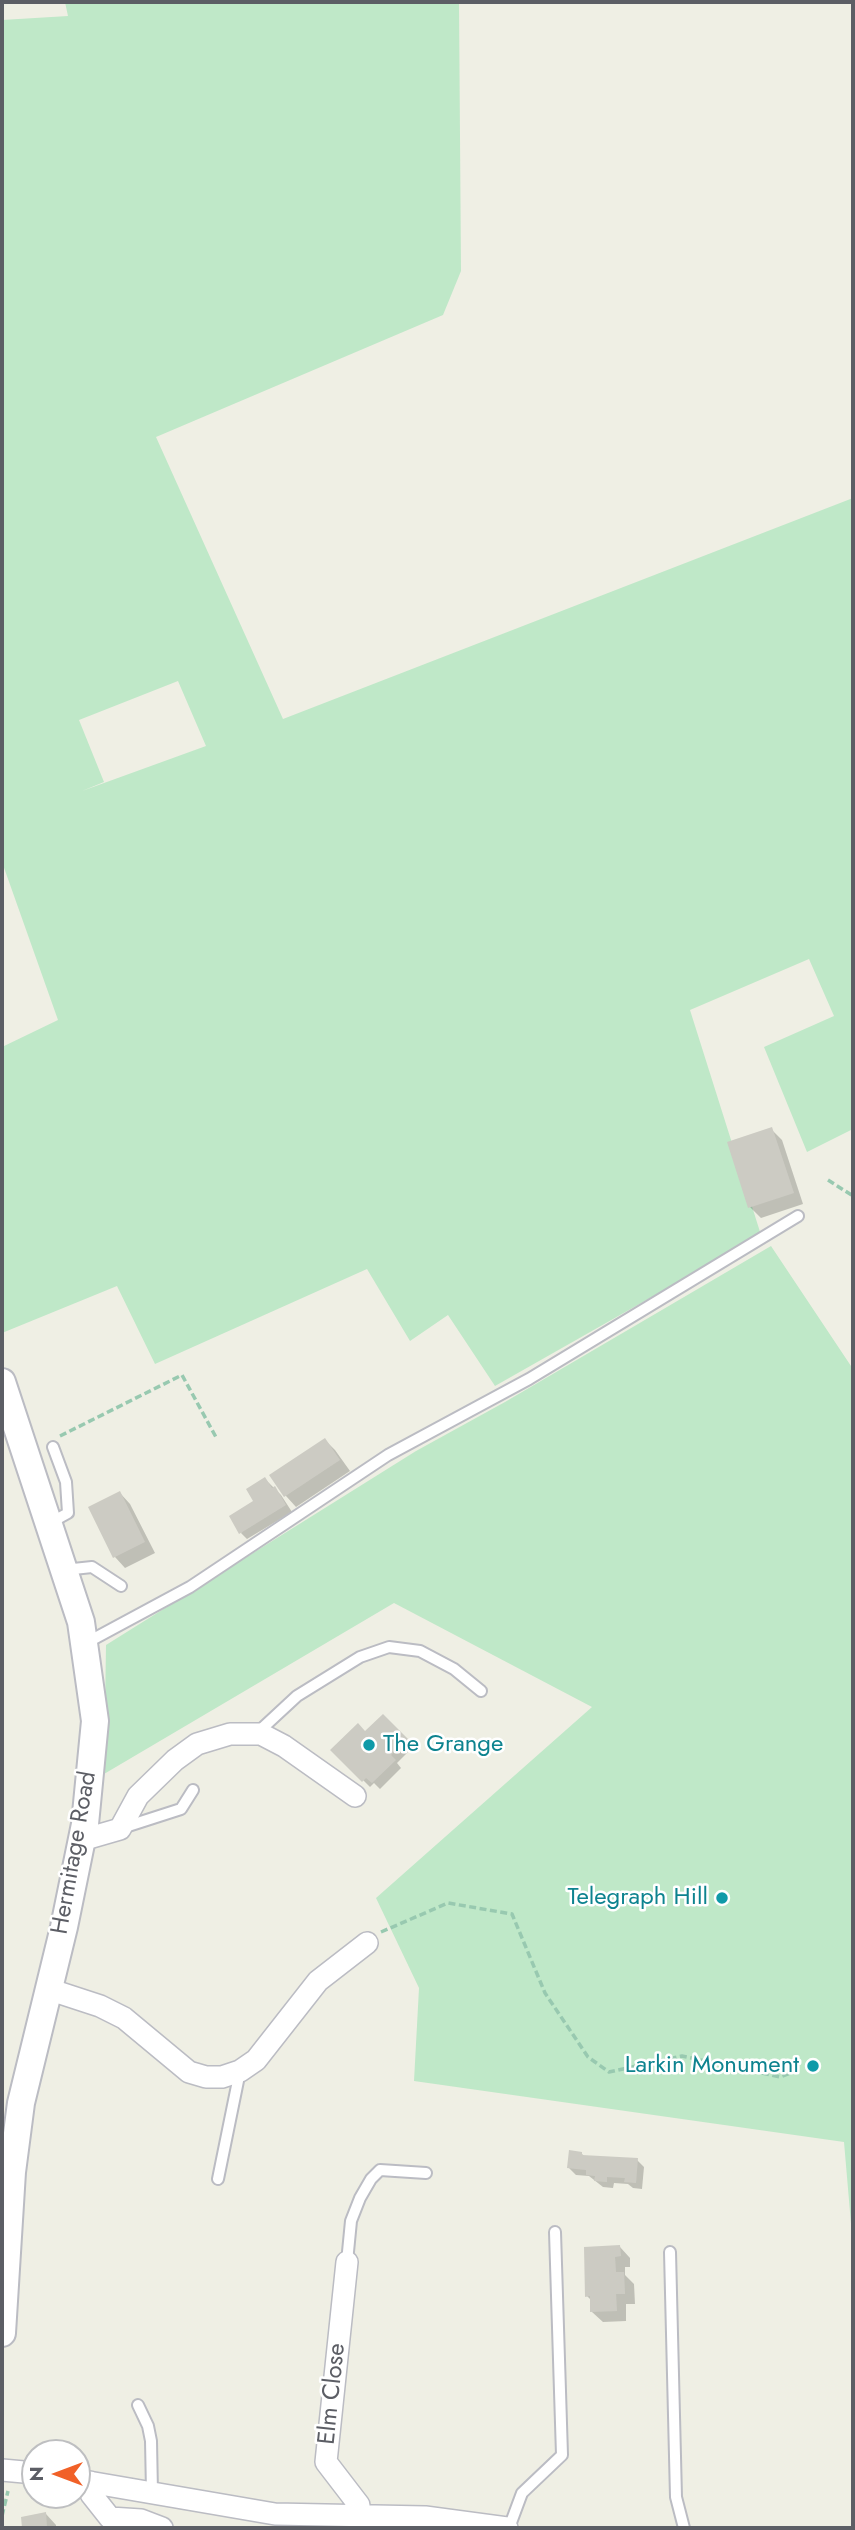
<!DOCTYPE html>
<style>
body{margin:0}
#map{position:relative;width:855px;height:2530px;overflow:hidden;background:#efefe4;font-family:Jost,sans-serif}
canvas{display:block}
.frame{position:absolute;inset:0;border:4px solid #5c5e65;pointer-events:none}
.north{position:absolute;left:21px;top:2439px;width:70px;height:70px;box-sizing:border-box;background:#fff;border:2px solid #bebfc1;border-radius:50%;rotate:270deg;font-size:19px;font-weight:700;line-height:28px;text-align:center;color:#5c5e65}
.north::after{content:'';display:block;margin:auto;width:24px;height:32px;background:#f16128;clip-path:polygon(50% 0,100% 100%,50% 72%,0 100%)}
</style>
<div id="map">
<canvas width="855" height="2530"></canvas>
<div class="frame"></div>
<div class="north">N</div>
</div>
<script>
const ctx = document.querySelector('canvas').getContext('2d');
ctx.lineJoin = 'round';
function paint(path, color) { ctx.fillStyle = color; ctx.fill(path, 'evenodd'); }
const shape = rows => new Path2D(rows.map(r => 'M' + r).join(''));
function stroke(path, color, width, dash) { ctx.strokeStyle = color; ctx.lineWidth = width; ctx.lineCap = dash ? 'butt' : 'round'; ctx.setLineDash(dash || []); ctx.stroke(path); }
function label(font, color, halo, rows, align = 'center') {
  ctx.font = font + ' Jost,sans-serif'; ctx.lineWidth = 5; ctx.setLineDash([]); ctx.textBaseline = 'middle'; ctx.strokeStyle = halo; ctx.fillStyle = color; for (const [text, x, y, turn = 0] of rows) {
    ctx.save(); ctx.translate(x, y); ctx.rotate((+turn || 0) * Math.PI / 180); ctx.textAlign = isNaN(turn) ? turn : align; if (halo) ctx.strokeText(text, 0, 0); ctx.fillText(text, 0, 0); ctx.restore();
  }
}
paint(shape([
 [65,2,459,2,461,271,443,315,156,437,283,719,853,498,853,1129,807,1152,764,1047,834,1016,809,959,690,1010,761,1235,495,1386,448,1315,410,1341,367,1269,155,1364,117,1286,2,1333,2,1047,58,1020,2,862,2,20,68,16],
 [178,681,206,746,82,791,104,782,79,720],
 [771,1246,853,1369,853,2247,844,2142,414,2081,419,1988,376,1898,592,1707,394,1603,104,1774,106,1645,416,1451,505,1402]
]), '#bfe8c8');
paint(shape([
 [771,1129,782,1140,803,1204,761,1218,750,1207,729,1143],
 [325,1440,335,1450,350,1471,296,1507,286,1496,272,1475],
 [265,1479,281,1495,292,1512,247,1539,241,1533],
 [120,1493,130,1504,155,1553,125,1568,115,1557],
 [383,1716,413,1747,397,1763,401,1768,380,1789,374,1783,370,1787,333,1750,366,1733],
 [581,2153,585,2157,637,2160,644,2167,642,2189,633,2188,628,2184,614,2183,613,2188,603,2187,589,2176,576,2175,569,2168],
 [620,2247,630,2258,630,2267,625,2267,625,2275,634,2284,635,2304,626,2304,626,2321,603,2322,592,2312,591,2300,587,2296],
 [46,2514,56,2525,56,2528,24,2528,23,2518]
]), '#0003');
paint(shape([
 [772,1127,794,1193,748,1208,727,1142],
 [325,1438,340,1460,284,1497,269,1475],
 [265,1477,272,1488,275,1486,286,1505,239,1534,229,1516,253,1501,246,1489],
 [120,1491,145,1542,113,1558,88,1507],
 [383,1714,408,1739,391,1755,396,1760,372,1783,366,1778,362,1782,330,1750,358,1723,365,1731],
 [569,2150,582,2152,582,2155,638,2158,636,2183,624,2182,625,2178,607,2177,607,2182,594,2181,595,2176,586,2175,586,2170,567,2168],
 [620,2245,621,2256,615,2257,616,2272,624,2272,625,2294,616,2294,617,2311,590,2312,590,2296,585,2297,584,2247],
 [46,2512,47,2528,22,2528,21,2517]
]), '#cccbc3');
const service = shape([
 [50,1523,68,1513,66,1482,53,1447],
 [64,1570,92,1567,121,1586],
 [86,1643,190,1587,388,1455,529,1379,798,1216],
 [256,1734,297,1696,360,1657,389,1647,420,1651,454,1669,481,1691],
 [122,1828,181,1809,193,1790],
 [218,2179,240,2071],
 [670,2252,676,2497,684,2528],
 [347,2262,351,2221,360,2198,371,2179,380,2170,426,2173],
 [138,2405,148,2426,151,2441,152,2492],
 [509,2528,522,2493,562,2455,555,2232]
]);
const minor = shape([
 [82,1840,120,1829,138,1796,175,1760,197,1744,230,1734,261,1734,284,1746,355,1796],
 [48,1989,100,2006,124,2018,189,2072,206,2077,222,2077,240,2071,256,2060,318,1981,367,1943],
 [347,2262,326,2462,359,2505,358,2517],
 [2,2470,35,2473],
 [77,2480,275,2514,425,2517,507,2528],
 [90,2482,91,2494,110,2518,141,2520,162,2528]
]);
const tertiary = shape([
 [2,1382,81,1622,95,1721,85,1824,64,1927,21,2103,12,2172,2,2333]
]);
stroke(service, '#bbbcc3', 14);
stroke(minor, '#bbbcc3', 24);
stroke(tertiary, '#bbbcc3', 30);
stroke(shape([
 [828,1180,853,1196],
 [60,1436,182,1375,217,1439],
 [381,1932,448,1903,512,1914,545,1993,588,2057,609,2072,682,2056,780,2077,801,2069],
 [2,2516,8,2491]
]), '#98c9b0', 3.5, [7, 3.5]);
stroke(service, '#fff', 10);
stroke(minor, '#fff', 21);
stroke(tertiary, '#fff', 26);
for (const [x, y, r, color] of [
 [369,1745,7,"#0f9aa8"],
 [722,1898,7,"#0f9aa8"],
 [813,2066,7,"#0f9aa8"]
]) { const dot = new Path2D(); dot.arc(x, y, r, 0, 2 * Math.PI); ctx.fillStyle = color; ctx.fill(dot); stroke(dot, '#fff', 2.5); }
label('24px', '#0d838f', '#fff', [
 ["The Grange",383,1745,"left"],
 ["Telegraph Hill",708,1898],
 ["Larkin Monument",799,2066]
], 'right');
label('24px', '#5c5e65', '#fff', [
 ["Hermitage Road",75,1853,-80],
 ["Elm Close",333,2394,-84]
]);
</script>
